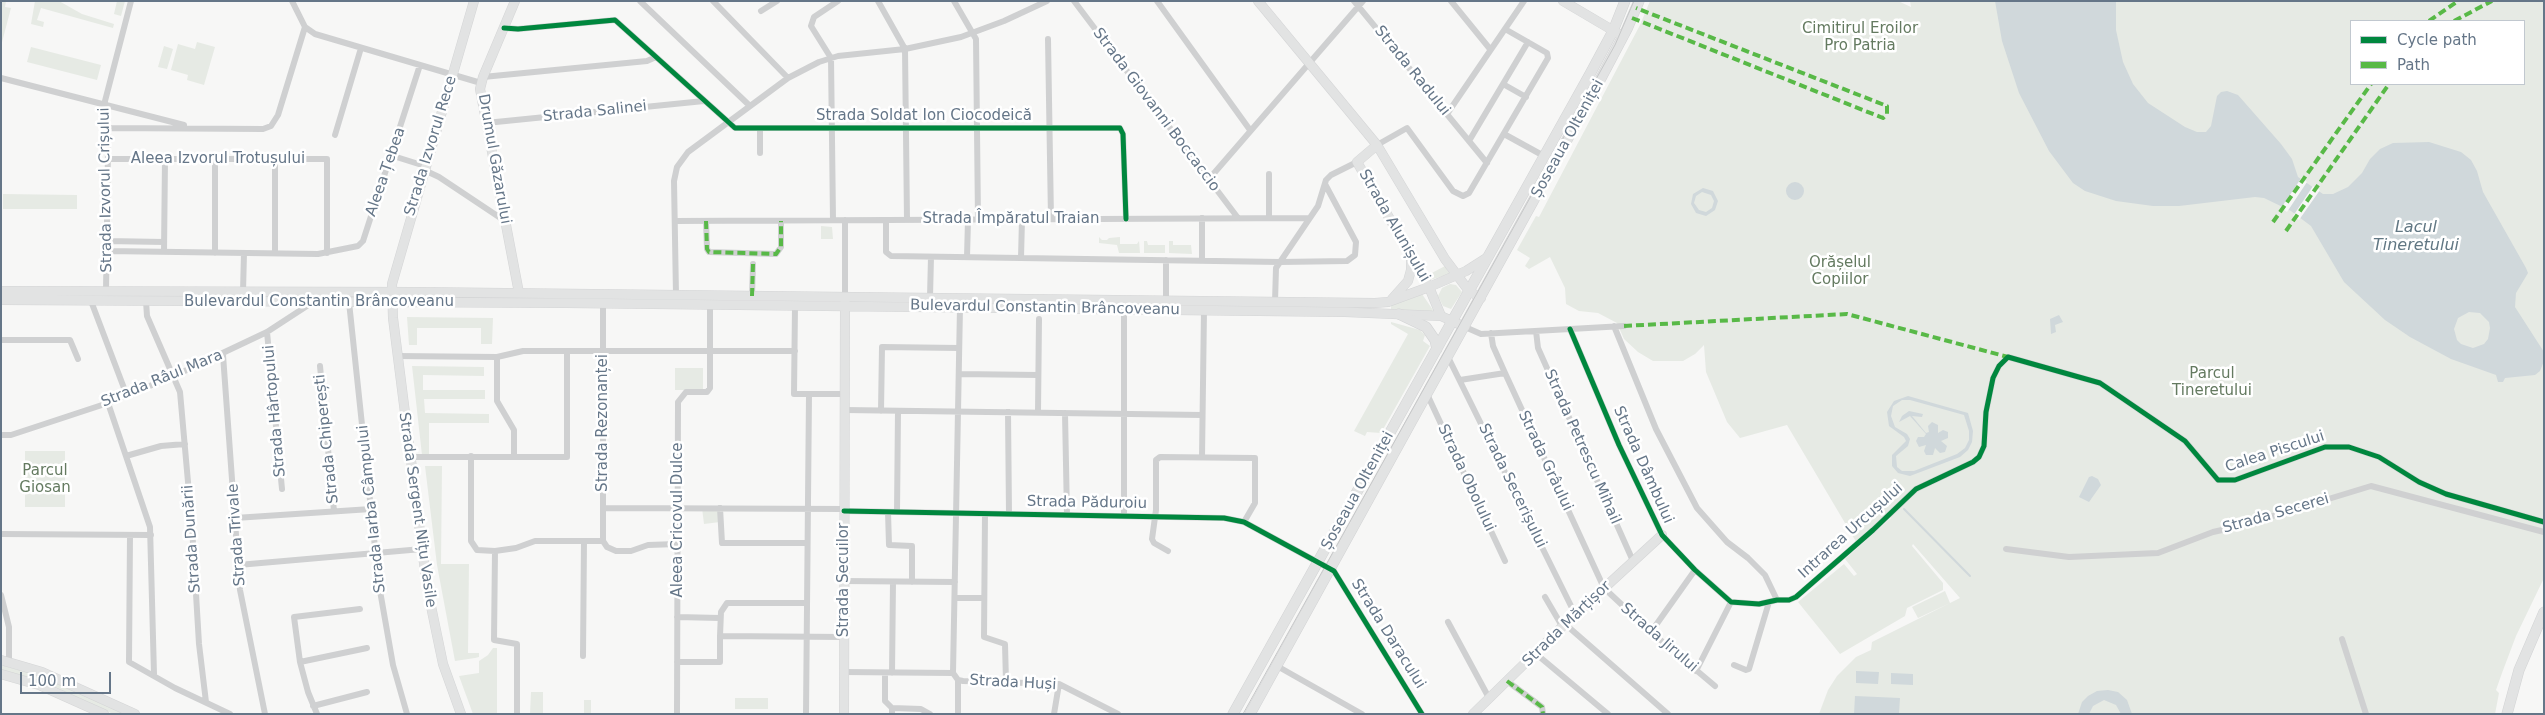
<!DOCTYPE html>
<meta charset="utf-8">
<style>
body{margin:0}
#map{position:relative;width:2545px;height:715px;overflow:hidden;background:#f7f7f6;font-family:"DejaVu Sans",sans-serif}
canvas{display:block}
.frame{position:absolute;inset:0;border:2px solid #657688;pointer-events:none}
.legend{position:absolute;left:2350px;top:20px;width:175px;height:65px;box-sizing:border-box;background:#fff;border:1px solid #c1c8cf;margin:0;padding:6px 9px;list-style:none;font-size:15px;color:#657688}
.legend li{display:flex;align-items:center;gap:10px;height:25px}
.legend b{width:25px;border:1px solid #c1c8cf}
.scale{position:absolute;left:20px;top:672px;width:91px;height:22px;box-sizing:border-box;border:2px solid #657688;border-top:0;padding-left:6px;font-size:15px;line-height:18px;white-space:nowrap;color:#657688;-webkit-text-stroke:4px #fff;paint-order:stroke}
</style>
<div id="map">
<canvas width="2545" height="715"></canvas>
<div class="frame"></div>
<ul class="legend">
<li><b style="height:6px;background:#00873e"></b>Cycle path</li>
<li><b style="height:6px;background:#58b947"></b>Path</li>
</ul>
<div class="scale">100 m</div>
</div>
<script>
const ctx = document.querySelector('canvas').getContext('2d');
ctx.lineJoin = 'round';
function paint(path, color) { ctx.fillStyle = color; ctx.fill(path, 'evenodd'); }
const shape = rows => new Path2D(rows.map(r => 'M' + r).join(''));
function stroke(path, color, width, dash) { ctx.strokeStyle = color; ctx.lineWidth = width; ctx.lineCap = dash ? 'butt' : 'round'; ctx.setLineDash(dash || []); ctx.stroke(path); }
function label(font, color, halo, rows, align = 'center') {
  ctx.font = font + ' "DejaVu Sans",sans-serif'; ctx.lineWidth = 5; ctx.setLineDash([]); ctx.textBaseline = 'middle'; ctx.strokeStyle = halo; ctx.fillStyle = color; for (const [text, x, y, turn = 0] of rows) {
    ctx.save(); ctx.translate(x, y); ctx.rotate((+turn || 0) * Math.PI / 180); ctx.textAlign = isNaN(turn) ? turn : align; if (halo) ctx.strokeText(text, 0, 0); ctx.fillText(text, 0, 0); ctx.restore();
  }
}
paint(shape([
 [1,1,6,1,5,7,11,8,1,46],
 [35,1,59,1,82,14,114,24,113,28,41,8,37,20,44,22,43,27,31,24],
 [117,1,125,1,121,16,114,14],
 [1650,1,1898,1,1911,7,1910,1,2544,1,2544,578,2516,636,2502,673,2496,690,2499,693,2495,714,1819,714,1828,690,1837,676,1856,657,1871,650,1872,642,1950,603,1918,618,1912,607,1945,591,1950,603,1960,598,1913,544,1912,546,1943,583,1943,590,1907,608,1905,616,1840,654,1798,602,1844,564,1854,576,1857,574,1845,559,1891,518,1890,517,1858,545,1787,425,1740,438,1727,422,1706,372,1704,345,1695,354,1683,361,1653,361,1638,352,1624,339,1617,323,1598,313,1579,311,1566,304,1565,288,1550,257,1529,269,1525,266,1530,258,1517,250,1536,216,1539,217,1640,25],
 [2351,21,2524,21,2524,84,2351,84],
 [197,42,215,47,204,85,187,80,188,75,171,70,178,44,195,49],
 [164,46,173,49,167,69,158,67],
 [31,47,101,65,97,80,27,62],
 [3,194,77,195,77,209,3,209],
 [821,226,832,227,833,239,821,239],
 [1099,237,1102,240,1107,240,1109,238,1120,237,1120,244,1137,244,1139,241,1140,253,1119,253,1117,245,1099,243],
 [1144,241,1147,241,1148,245,1165,245,1165,253,1144,253],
 [1169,241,1173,241,1173,245,1191,245,1192,254,1169,253],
 [1445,266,1450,274,1430,280,1428,275],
 [1450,284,1456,285,1462,292,1451,309,1443,306,1438,296,1442,288],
 [1422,294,1433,310,1431,312,1391,309,1391,305],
 [407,317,493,318,492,344,481,344,481,328,417,328,417,345,409,345],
 [1391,322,1420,330,1425,335,1423,341,1430,346,1381,433,1367,432,1365,436,1354,431,1408,334,1391,324],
 [412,366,484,367,484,376,423,375,423,390,485,390,485,399,424,399,425,413,489,414,489,423,429,423,429,455,422,455],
 [675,368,703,368,703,390,675,390],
 [25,451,65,451,65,507,25,507],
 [425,466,442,466,441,564,469,564,468,653,479,653,479,657,475,658,455,661,437,565],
 [702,508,720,508,720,522,704,524],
 [493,648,497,648,497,714,473,714,459,676,479,673,479,661,488,655],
 [1,665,45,677,126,714,113,714,47,683,1,670],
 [531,692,543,692,543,714,530,714],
 [735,698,768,698,768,709,735,709],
 [584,700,591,700,591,714,584,714]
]), '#e6eae4');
paint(shape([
 [1995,1,2116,1,2116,30,2123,62,2133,84,2148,103,2185,127,2197,132,2206,132,2211,126,2217,96,2221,92,2227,91,2238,95,2281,144,2292,159,2298,177,2323,194,2333,194,2348,187,2362,173,2370,159,2380,149,2393,143,2429,142,2461,152,2471,160,2477,171,2483,192,2526,268,2528,273,2516,293,2515,307,2544,352,2544,361,2540,371,2535,375,2505,378,2503,382,2498,382,2496,375,2451,359,2410,337,2385,320,2344,282,2311,226,2291,211,2264,198,2255,197,2179,206,2153,206,2116,201,2085,191,2073,183,2049,151,2019,93,2002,41],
 [2469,312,2480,313,2489,322,2490,328,2488,339,2484,344,2473,348,2461,344,2457,340,2454,329,2458,318],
 '1786 191a9 9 0 1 1 18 0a9 9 0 1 1-18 0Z',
 [1703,188,1713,191,1718,201,1715,210,1706,216,1696,213,1691,204,1693,194],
 [1702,192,1711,195,1714,201,1712,208,1706,212,1699,210,1694,203,1696,196],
 [2059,315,2063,322,2055,325,2056,332,2051,334,2050,319],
 [1908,396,1968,413,1973,431,1972,442,1968,450,1960,457,1910,476,1898,473,1892,466,1892,455,1906,441,1904,437,1889,426,1887,412,1894,401],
 [1902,400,1910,400,1964,415,1969,431,1969,440,1965,448,1957,454,1914,471,1902,471,1897,467,1896,456,1908,446,1910,439,1907,434,1895,427,1891,416,1893,406],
 [1909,411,1923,414,1922,417,1912,416,1926,433,1929,432,1928,426,1932,422,1938,425,1938,433,1943,430,1948,432,1948,438,1941,441,1947,446,1945,452,1940,453,1935,448,1933,455,1926,455,1924,451,1926,445,1919,447,1916,441,1918,437,1924,437,1926,434,1910,416,1899,422,1902,416],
 [2092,476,2098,479,2101,485,2089,502,2079,497,2089,477],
 [1856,671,1879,672,1878,684,1856,683],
 [1891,673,1913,674,1913,685,1891,684],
 [2108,690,2118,692,2127,700,2132,714,2121,714,2116,705,2104,700,2093,706,2089,714,2078,714,2082,702,2088,696,2097,691],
 [1855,696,1900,698,1899,714,1854,714]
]), '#d0d8db');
paint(shape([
 [2302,177,2307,182,2287,212,2281,208],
 [2313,186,2320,190,2299,220,2293,216]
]), '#f7f7f6');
stroke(shape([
 [1904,509,1970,576]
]), '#d0d8db', 2);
const secondary = shape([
 [515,1,483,77,480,89,519,293],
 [1258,1,1377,145,1445,259,1469,291,1481,298],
 [1563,1,1619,34],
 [1377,145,1357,162,1429,287,1441,316],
 [1,291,418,292,1375,303,1388,302,1429,287,1466,271,1488,257],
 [1392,299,1408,281,1411,270,1411,256],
 [1,300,566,303,1345,312,1441,316,1465,327],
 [1,660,42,672,135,714],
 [1,674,39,685,104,714],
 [461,714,443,664,427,587,393,318,392,284,474,1],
 [844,714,845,302],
 [1473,714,1565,624,1662,535]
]);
const primary = shape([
 [1399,314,1426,327,1435,340,1437,349],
 [1233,714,1590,74,1613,31,1625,1],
 [1250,714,1600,80,1627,29,1639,1],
 [2507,714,2519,670,2544,612]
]);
stroke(secondary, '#d4d5d6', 10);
stroke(primary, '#d2d3d4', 11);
stroke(shape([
 [292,1,305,27,315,34,481,83],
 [640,1,750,106],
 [713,1,788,78],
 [878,1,905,49,907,220],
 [954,1,976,39,978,220],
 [1074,1,1238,218],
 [1157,1,1250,130],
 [1354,1,1487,163],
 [1451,1,1490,49],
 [761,11,777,1],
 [504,28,518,29,615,20,735,128,1120,128,1123,134,1126,219],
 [1048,39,1051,219],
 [483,77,647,61,656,57],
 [1,78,184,125],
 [1503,84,1526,97],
 [1447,114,1524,1],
 [486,123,704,101],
 [106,128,263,129,271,126,278,115,305,27],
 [760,129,760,153],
 [1504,134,1544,156],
 [335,135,361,48],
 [1469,141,1528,42],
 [1377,145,1407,128,1453,191,1463,196,1469,193,1548,58,1547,53,1505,29],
 [390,155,425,166],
 [108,159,327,159,327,253],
 [424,170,439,177,505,221],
 [1209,179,1363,1],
 [1269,218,1269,174],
 [833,220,831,58,811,26,814,17,838,1],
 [886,220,886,252,891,256,1280,262,1347,261,1355,255,1356,242,1325,184],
 [675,221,1309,218],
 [706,221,707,249,709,252,776,254,781,247,781,221],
 [107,241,164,242],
 [107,251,318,254,358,246,363,241,420,65],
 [164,252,165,159],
 [215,253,215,159],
 [275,253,275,159],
 [967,257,968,220],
 [1021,258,1022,219],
 [1202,260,1202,218],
 [106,291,108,149,105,101,131,1],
 [243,292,244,253],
 [676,295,674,181,677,167,688,152,788,78,819,62,838,56,905,49,961,37,1004,21,1047,1],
 [752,296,753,264],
 [845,296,845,220],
 [930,297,931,257],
 [1166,300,1166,260],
 [91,301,127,396],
 [146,301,147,316,180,392,192,527,199,644,206,702],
 [349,302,379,585,393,665,407,714],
 [1275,302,1276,268,1318,206,1326,180,1331,175,1357,162],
 [795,306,794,394,845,394],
 [1614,326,1656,429,1697,508,1727,542,1748,558,1765,575,1777,600],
 [1465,327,1481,334,1624,326],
 [1570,329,1619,445,1662,535,1695,570,1731,602,1759,604,1777,600,1789,600,1796,597,1873,530,1916,489,1973,462,1979,457,1984,446,1986,412,1993,378,1999,366,2008,357,2100,383,2185,441,2218,480,2235,480,2325,447,2349,447,2379,457,2419,482,2446,494,2544,522],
 [1536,331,1538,348,1633,561],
 [267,332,282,489],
 [1491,333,1493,346,1505,373,1604,588,1651,632,1715,686],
 [1,340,70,340,78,359],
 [223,355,240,590,265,714],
 [397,356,497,357,523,351,795,351],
 [497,357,497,401,514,430,514,456],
 [1448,357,1575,614],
 [320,366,334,511],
 [959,374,1038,375],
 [1460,380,1505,373],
 [1427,394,1505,561],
 [108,403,150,527,154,674],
 [845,410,1202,415],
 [881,411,882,347,959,348],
 [1008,412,1009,514],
 [1038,412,1039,319],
 [1065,413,1067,515],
 [1,435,11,435,108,403,174,376,267,332,313,302],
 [126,456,161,446,185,444],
 [471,456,471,541,477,550,495,551,516,548,535,541,603,541],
 [410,457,567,457,567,351],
 [1202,457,1204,310],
 [603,508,844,509],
 [720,508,722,543,807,543],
 [844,511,1224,518,1244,522,1334,571,1422,714],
 [888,512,889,545,912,546,912,582],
 [897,512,898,411],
 [985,514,984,637,1005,644,1006,682],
 [1124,516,1124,309],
 [235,518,371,509],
 [1,534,151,535],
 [130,535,129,662,175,688,230,714],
 [603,541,603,304],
 [603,541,607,547,616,551,631,551,648,545,677,544],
 [2006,549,2069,557,2158,553,2213,532,2240,526,2371,486,2544,532],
 [495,551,494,640,517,644,517,714],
 [1168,551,1154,543,1152,539,1156,510,1156,460,1160,457,1255,458,1255,503,1244,522],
 [238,565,422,549],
 [844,581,955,582],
 [1,595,9,627,9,661],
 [1545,597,1562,626],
 [955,598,984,598],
 [677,617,720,618],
 [1448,622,1489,698],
 [1565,624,1668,714],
 [1651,632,1695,570],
 [720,636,721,612,727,603,806,603],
 [2342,639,2366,714],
 [1535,653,1608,714],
 [583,656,584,541],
 [300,662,367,648],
 [677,662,720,662,720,636,844,637],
 [1734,665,1746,670,1749,669,1769,602],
 [1277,666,1362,714],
 [1696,671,1731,602],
 [844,672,953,673,958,680,963,681,1059,684,1118,714],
 [885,673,885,701,892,708,892,714],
 [892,673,893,582],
 [953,673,960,307],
 [1507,681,1542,707,1543,714],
 [313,706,367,692],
 [892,708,921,709,930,714],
 [317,714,308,692,300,662,294,617,360,609],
 [677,714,678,402,686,392,707,392,710,388,710,305],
 [806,714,809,394],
 [958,714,958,680],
 [1054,714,1059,684]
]), '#cfd0d1', 6);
stroke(secondary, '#e2e3e3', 9);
stroke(primary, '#e2e3e3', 10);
stroke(shape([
 [1243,714,1615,45,1634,1]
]), '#c6c7c8', 1);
stroke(shape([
 [1632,18,1883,118,1887,114,1887,106,1636,8],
 [2429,21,2458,1],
 [2454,21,2492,1],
 [706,221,707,249,709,252,776,254,781,247,781,221],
 [2273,222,2371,84],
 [2286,231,2389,84],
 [752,296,753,264],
 [1624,326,1847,314,2008,357],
 [1507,681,1542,707,1543,714]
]), '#58b947', 4, [8, 4]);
stroke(shape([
 [504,28,518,29,615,20,735,128,1120,128,1123,134,1126,219],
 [1570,329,1619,445,1662,535,1695,570,1731,602,1759,604,1777,600,1789,600,1796,597,1873,530,1916,489,1973,462,1979,457,1984,446,1986,412,1993,378,1999,366,2008,357,2100,383,2185,441,2218,480,2235,480,2325,447,2349,447,2379,457,2419,482,2446,494,2544,522],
 [844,511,1224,518,1244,522,1334,571,1422,714]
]), '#00873e', 5);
label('15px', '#647a60', '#fff', [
 ["Cimitirul Eroilor",1860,29],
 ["Pro Patria",1860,46],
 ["Orășelul",1840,263],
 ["Copiilor",1840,280],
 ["Parcul",2212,374],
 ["Tineretului",2212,391],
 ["Parcul",45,471],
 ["Giosan",45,488]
]);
label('15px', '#657688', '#fff', [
 ["Strada Radului",1412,71,51],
 ["Strada Giovanni Boccaccio",1156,110,53],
 ["Strada Salinei",595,112,-6],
 ["Strada Soldat Ion Ciocodeică",924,116],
 ["Șoseaua Olteniței",1568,139,-61],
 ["Strada Izvorul Rece",431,146,-73],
 ["Aleea Izvorul Trotușului",218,159],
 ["Drumul Găzarului",494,159,80],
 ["Aleea Țebea",386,172,-71],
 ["Strada Izvorul Crișului",106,190,-91],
 ["Strada Împăratul Traian",1011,219],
 ["Strada Alunișului",1394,226,60],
 ["Bulevardul Constantin Brâncoveanu",319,302],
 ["Bulevardul Constantin Brâncoveanu",1045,308,1],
 ["Strada Râul Mara",162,379,-22],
 ["Strada Hârtopului",275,411,-95],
 ["Strada Rezonanței",603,423,-90],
 ["Strada Chiperești",327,439,-96],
 ["Strada Petrescu Mihail",1582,447,66],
 ["Calea Piscului",2275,452,-18],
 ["Strada Grâului",1545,461,65],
 ["Strada Dâmbului",1643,465,66],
 ["Strada Obolului",1466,478,65],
 ["Strada Secerișului",1512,486,64],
 ["Șoseaua Olteniței",1358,491,-61],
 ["Strada Păduroiu",1087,503,1],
 ["Strada Iarba Câmpului",372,509,-96],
 ["Strada Sergent Nițu Vasile",417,510,82],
 ["Strada Secerei",2276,514,-16],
 ["Aleea Cricovul Dulce",678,520,-90],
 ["Intrarea Urcușului",1851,531,-42],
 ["Strada Trivale",237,535,-94],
 ["Strada Dunării",192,539,-94],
 ["Strada Secuilor",844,580,-90],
 ["Strada Mărțișor",1567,624,-44],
 ["Strada Daracului",1388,634,58],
 ["Strada Jirului",1659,638,41],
 ["Strada Huși",1013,683,3]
]);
label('italic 16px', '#617783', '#fff', [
 ["Lacul",2416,228],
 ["Tineretului",2416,246]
]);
</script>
